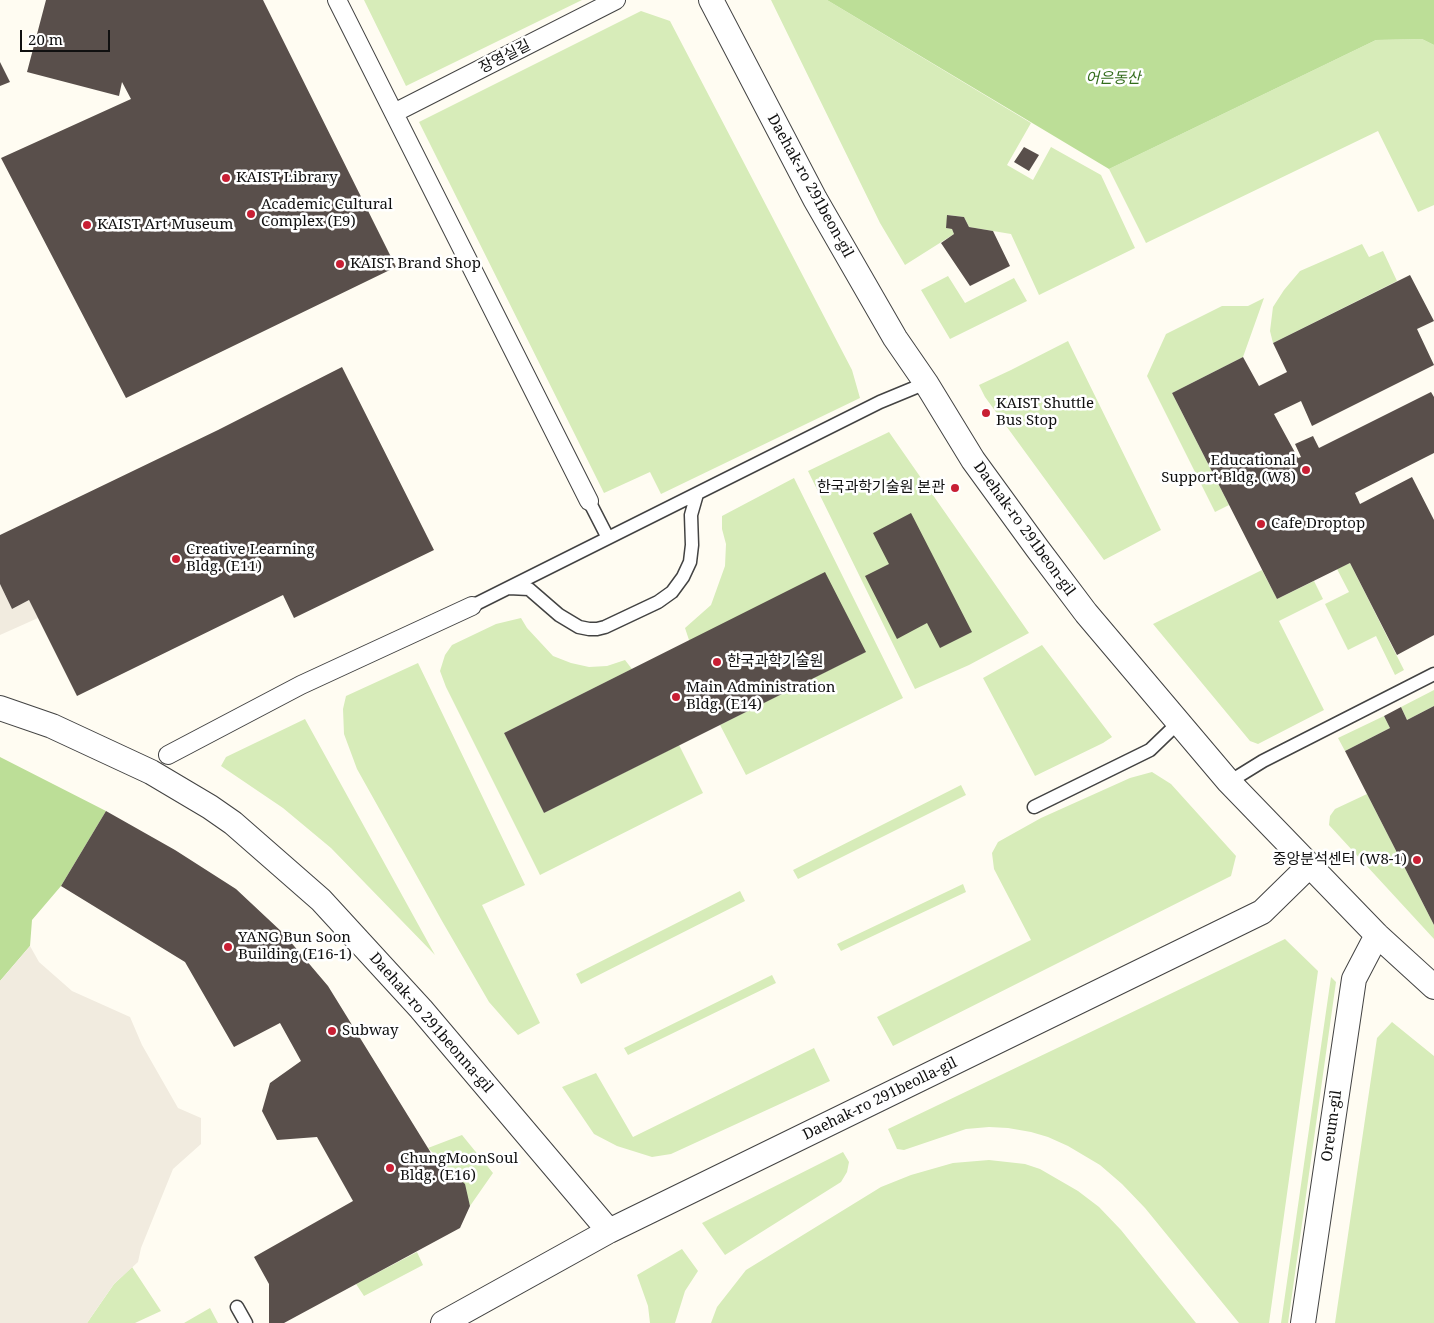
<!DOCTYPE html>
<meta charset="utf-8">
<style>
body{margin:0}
#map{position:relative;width:1434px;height:1323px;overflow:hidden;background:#fffcf2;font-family:"Noto Serif",serif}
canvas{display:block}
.scale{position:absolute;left:20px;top:30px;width:90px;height:22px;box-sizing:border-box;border:2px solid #101010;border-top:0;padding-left:6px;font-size:15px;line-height:18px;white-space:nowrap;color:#101010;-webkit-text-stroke:4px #fff;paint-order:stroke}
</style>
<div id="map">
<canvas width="1434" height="1323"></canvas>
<div class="scale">20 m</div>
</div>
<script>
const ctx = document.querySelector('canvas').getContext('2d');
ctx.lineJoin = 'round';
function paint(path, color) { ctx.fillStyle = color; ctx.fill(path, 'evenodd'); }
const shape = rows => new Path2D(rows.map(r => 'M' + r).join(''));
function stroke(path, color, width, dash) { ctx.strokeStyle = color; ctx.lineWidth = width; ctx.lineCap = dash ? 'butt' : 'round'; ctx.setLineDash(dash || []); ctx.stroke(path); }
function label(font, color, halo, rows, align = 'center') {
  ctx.font = font + ' "Noto Serif","Noto Sans KR",serif'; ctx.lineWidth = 5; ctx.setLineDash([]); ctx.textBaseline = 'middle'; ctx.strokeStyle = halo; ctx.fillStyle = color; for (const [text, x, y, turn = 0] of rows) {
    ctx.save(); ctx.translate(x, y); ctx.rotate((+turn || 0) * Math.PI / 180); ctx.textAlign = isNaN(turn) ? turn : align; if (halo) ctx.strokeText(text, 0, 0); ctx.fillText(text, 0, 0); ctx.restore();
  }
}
paint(shape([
 [364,0,582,0,406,86],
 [771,0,827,0,1031,123,1007,165,1033,180,1051,147,1101,175,1135,248,1039,295,1011,234,969,227,964,217,948,215,946,228,952,229,954,234,905,265,880,223],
 [641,11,670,21,852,370,860,398,661,494,650,472,604,493,419,122],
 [1422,39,1434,45,1434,205,1418,212,1378,131,1146,243,1109,169,1376,40],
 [1362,244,1369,257,1383,251,1397,281,1273,343,1270,331,1273,307,1284,290,1300,271],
 [948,276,965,303,1014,278,1027,301,950,339,921,290],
 [1264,298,1243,357,1172,393,1229,505,1215,512,1147,376,1166,334,1222,306,1248,306],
 [1068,341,1161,530,1104,560,985,397,979,385,1011,370],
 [889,432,1029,633,969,665,915,689,808,471],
 [794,478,903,698,746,775,720,725,865,652,689,640,685,628,711,605,725,566,726,544,722,529,722,516],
 [1350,563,1404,670,1395,675,1376,636,1348,650,1325,604,1349,592,1337,569],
 [1262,570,1277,599,1314,581,1323,599,1279,621,1324,710,1258,744,1250,741,1153,624],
 [521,618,527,628,553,656,571,663,589,667,607,666,625,660,632,669,504,733,544,813,679,745,703,793,540,875,446,687,440,671,445,655,452,645,496,624],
 [1042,645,1112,737,1103,743,1035,776,983,678],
 [418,663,525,885,482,905,540,1023,518,1035,489,1002,442,921,357,769,344,734,343,709,346,696],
 [1434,690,1434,706,1407,720,1401,707],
 [1384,716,1390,728,1345,751,1338,738],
 [305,719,435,955,331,848,283,808,221,766,226,757],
 [1152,772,1171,784,1236,856,1231,876,893,1046,877,1017,1031,940,994,869,992,853,998,842,1041,818,1130,778],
 [961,785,966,795,798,879,793,870],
 [1367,794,1434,925,1434,939,1329,825,1330,816,1335,809],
 [963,884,966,892,841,951,837,944],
 [740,891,745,901,581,984,576,974],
 [1285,939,1318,971,1269,1323,1239,1323,1145,1208,1122,1184,1100,1165,1068,1146,1048,1137,1031,1132,1008,1128,989,1127,966,1129,904,1150,897,1149,888,1129],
 [772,975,776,983,628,1055,624,1048],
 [1331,977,1336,982,1288,1323,1281,1323],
 [1392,1022,1434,1056,1434,1323,1335,1323,1377,1038],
 [814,1048,830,1081,671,1154,652,1157,617,1146,594,1134,562,1087,596,1073,633,1137],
 [462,1135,493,1173,470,1206,463,1183,428,1148],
 [843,1152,849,1162,847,1172,841,1182,725,1255,702,1223],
 [989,1160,1025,1164,1040,1169,1078,1191,1099,1207,1121,1230,1196,1323,711,1323,717,1307,746,1270,881,1187,911,1175,953,1163],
 [682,1249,698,1271,685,1291,675,1323,650,1323,648,1306,637,1275],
 [417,1252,423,1265,364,1296,356,1284],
 [132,1267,161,1311,135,1323,87,1323,114,1284],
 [210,1308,218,1323,184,1323]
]), '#d7ecb9');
paint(shape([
 [827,0,1434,0,1434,45,1422,39,1376,40,1109,169],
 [0,757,106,811,61,886,32,920,30,946,0,981]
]), '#bcde97');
paint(shape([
 [0,584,12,609,29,600,38,618,0,635],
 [30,946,39,962,72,991,130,1017,142,1045,178,1108,201,1118,201,1144,173,1169,141,1248,138,1262,114,1284,87,1323,0,1323,0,981]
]), '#f1ebdf');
paint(shape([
 [46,0,263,0,396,267,126,398,1,158,131,99,122,82,119,96,27,72],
 [0,62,10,82,0,86],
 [1024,147,1039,155,1029,171,1014,162],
 [947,215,964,217,969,227,993,231,1010,266,970,286,941,243,954,234,952,229,946,228],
 [1410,275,1434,321,1417,329,1434,365,1312,426,1301,401,1274,414,1298,458,1301,457,1295,444,1313,436,1319,448,1431,392,1434,397,1434,453,1355,493,1360,504,1412,477,1434,520,1434,635,1397,655,1350,563,1277,599,1172,393,1243,357,1259,386,1287,372,1273,343],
 [342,367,434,550,294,618,283,595,77,696,29,600,12,609,0,584,0,535,218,430],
 [911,513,972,632,940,648,927,623,897,639,865,576,889,564,873,533],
 [825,572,866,652,544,813,504,733],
 [1434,706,1434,925,1345,751,1390,728,1384,716,1401,707,1407,720],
 [106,811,175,850,236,889,283,933,328,986,431,1153,465,1184,470,1206,460,1228,284,1323,269,1323,269,1284,254,1257,353,1201,317,1137,277,1140,262,1111,270,1083,301,1061,280,1023,234,1047,185,962,61,886]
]), '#594f4b');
const service = shape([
 [589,501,608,538],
 [509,588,529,589,559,615,579,627,589,629,597,629,605,627,658,602,672,592,683,577,690,562,692,545,691,515,697,494],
 [472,606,880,402,926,383],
 [1229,782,1263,761,1434,674],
 [1034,807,1150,750,1178,723],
 [237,1307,246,1323]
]);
const pedestrian = shape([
 [337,0,589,501],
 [394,113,616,0],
 [168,755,301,685,472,606]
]);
const minor = shape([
 [711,0,815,199,895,338,926,383,973,460,1037,548,1086,613,1229,782,1377,935,1434,987],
 [0,708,52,726,151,772,210,807,233,823,321,900,421,1009,609,1231],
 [443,1323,609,1231,1262,912,1309,866],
 [1303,1323,1354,979,1377,935]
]);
stroke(service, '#434343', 15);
stroke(pedestrian, '#434343', 20);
stroke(minor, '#434343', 26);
stroke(service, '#fff', 12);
stroke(pedestrian, '#fff', 18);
stroke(minor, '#fff', 24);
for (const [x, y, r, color] of [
 [226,178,5,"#c81f34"],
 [251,214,5,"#c81f34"],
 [87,225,5,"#c81f34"],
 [340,264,5,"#c81f34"],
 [986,413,5,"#c81f34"],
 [1306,470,5,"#c81f34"],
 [955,488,5,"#c81f34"],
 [1261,524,5,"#c81f34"],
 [176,559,5,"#c81f34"],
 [717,662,5,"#c81f34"],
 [676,697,5,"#c81f34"],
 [1417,860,5,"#c81f34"],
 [228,947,5,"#c81f34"],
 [332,1031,5,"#c81f34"],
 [390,1168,5,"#c81f34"]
]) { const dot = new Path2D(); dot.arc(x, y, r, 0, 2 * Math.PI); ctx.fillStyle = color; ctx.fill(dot); stroke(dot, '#fff', 2); }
label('15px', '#101010', '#fff', [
 ["장영실길",505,57,-27],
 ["Daehak-ro 291beon-gil",810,186,61],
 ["Daehak-ro 291beon-gil",1024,529,54],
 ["Daehak-ro 291beonna-gil",431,1023,49],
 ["Daehak-ro 291beolla-gil",880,1099,-26],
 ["Oreum-gil",1332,1126,-82]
]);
label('italic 15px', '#326c1b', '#fff', [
 ["어은동산",1113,79]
]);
label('15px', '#101010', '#fff', [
 ["KAIST Library",236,178],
 ["Academic Cultural",261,205],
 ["Complex (E9)",261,222],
 ["KAIST Art Museum",97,225],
 ["KAIST Brand Shop",350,264],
 ["KAIST Shuttle",996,404],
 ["Bus Stop",996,421],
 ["Educational",1296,461,"right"],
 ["Support Bldg. (W8)",1296,478,"right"],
 ["한국과학기술원 본관",945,488,"right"],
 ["Cafe Droptop",1271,524],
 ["Creative Learning",186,550],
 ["Bldg. (E11)",186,567],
 ["한국과학기술원",727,662],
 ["Main Administration",686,688],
 ["Bldg. (E14)",686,705],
 ["중앙분석센터 (W8-1)",1407,860,"right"],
 ["YANG Bun Soon",238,938],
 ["Building (E16-1)",238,955],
 ["Subway",342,1031],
 ["ChungMoonSoul",400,1159],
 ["Bldg. (E16)",400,1176]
], 'left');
</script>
